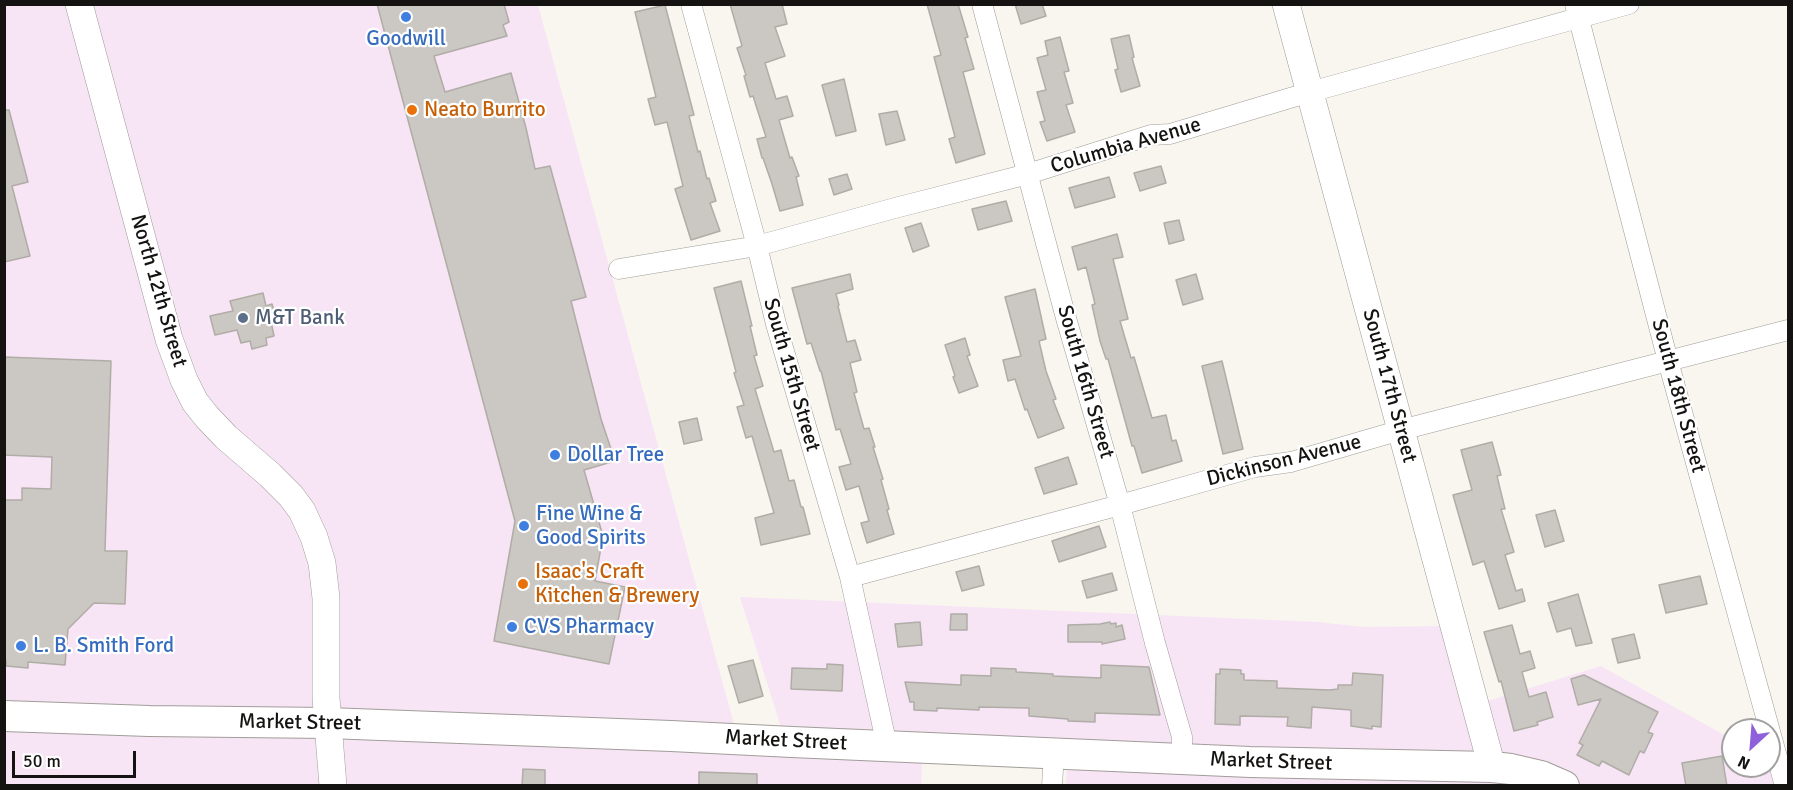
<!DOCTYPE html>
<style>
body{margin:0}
#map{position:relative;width:1793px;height:790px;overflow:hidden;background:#f9f5ef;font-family:Signika,sans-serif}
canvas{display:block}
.frame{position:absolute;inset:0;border:6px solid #141311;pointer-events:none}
.north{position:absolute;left:1721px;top:718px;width:60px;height:60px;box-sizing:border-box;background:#fff;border:2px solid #a1a1a0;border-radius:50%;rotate:206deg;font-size:16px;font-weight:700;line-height:24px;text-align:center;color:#141311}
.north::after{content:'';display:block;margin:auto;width:21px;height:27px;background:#8e60da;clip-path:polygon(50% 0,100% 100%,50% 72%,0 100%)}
.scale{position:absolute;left:12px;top:751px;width:124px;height:27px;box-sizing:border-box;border:3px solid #141311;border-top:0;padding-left:8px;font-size:18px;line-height:21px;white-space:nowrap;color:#141311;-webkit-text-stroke:4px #fff;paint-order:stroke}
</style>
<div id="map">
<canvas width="1793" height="790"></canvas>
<div class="frame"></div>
<div class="north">N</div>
<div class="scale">50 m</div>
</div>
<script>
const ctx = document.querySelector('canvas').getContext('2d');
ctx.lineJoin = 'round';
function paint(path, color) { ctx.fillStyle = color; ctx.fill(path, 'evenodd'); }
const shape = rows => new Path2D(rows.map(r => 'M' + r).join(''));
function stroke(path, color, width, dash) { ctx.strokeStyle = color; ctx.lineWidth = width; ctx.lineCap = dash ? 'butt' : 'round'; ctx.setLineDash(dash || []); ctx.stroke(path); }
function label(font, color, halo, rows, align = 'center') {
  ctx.font = font + ' Signika,sans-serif'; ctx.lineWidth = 4.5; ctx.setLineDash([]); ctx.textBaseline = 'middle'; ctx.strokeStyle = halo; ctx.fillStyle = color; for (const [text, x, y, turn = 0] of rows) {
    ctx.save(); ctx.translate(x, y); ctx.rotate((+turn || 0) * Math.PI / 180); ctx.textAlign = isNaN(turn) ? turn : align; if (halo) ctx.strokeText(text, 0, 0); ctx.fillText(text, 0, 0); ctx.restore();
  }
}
paint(shape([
 [5,5,538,5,742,754,922,762,921,785,5,786],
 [740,597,1317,622,1365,627,1443,626,1462,709,1601,666,1733,740,1733,766,1769,766,1769,757,1788,756,1788,785,1066,785,1068,742,781,727]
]), '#f7e5f6');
const building = shape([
 [377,4,504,4,509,22,503,25,507,36,434,56,445,92,511,73,526,128,535,169,550,166,586,297,571,301,601,419,615,461,584,470,603,536,595,581,625,587,609,664,494,641,515,521,377,4],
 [730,4,782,4,787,24,775,27,785,56,765,63,776,99,787,96,793,116,779,120,790,158,792,157,799,176,796,177,803,205,780,211,772,184,763,158,762,158,757,139,766,137,753,96,750,97,744,76,746,75,737,48,742,46,730,4],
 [927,4,958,4,968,37,965,38,974,69,963,72,985,154,956,163,949,139,955,137,934,57,941,55,927,4],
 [1015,4,1042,4,1046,16,1021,24,1015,4],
 [665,5,694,115,689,116,698,152,700,151,707,179,709,178,716,201,710,203,720,231,691,240,675,189,683,186,667,122,655,125,648,99,656,97,635,12,665,5],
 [1129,35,1134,57,1132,58,1140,86,1121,92,1115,70,1118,69,1111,39,1129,35],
 [1060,37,1069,71,1064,72,1073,103,1066,105,1075,132,1047,141,1040,122,1045,121,1037,92,1046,90,1037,58,1048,55,1045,41,1060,37],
 [844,79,856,131,836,136,822,85,844,79],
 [4,110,9,110,28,182,12,186,30,256,4,262,4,110],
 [897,111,905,140,886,145,879,114,897,111],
 [1161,166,1166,183,1140,191,1134,173,1161,166],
 [847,174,852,189,834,195,829,179,847,174],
 [1109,177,1115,197,1075,208,1069,188,1109,177],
 [1006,201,1012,221,978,230,972,209,1006,201],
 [1179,220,1184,240,1169,244,1164,223,1179,220],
 [921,223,929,246,913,252,905,228,921,223],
 [1117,234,1123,257,1113,259,1128,319,1120,321,1131,358,1134,357,1152,418,1166,415,1172,441,1176,440,1182,461,1142,473,1134,446,1132,446,1108,359,1106,359,1100,341,1092,305,1095,304,1086,267,1078,270,1072,247,1117,234],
 [850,274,853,289,836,294,839,305,838,306,847,342,855,340,861,360,850,363,857,392,854,393,864,429,869,428,875,447,873,447,883,479,881,480,889,509,887,510,894,534,867,543,861,523,869,521,859,486,846,490,839,467,851,464,840,429,836,430,821,371,820,371,811,343,807,344,792,288,850,274],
 [1196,274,1203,299,1183,305,1176,280,1196,274],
 [741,281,752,326,750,326,757,355,754,356,763,386,755,389,774,452,781,450,789,481,794,480,801,507,803,507,810,534,761,545,755,518,774,513,752,436,746,438,737,407,744,405,734,373,736,372,714,288,741,281],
 [1035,289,1046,339,1039,341,1046,371,1056,399,1053,400,1064,428,1038,438,1027,409,1025,410,1015,379,1008,381,1003,360,1021,356,1005,297,1035,289],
 [263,293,266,306,272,304,277,321,271,322,274,336,266,338,267,345,252,349,250,341,241,343,237,330,215,335,210,316,233,311,230,301,263,293],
 [965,338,970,355,967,356,978,386,959,393,953,377,955,376,945,345,965,338],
 [4,357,111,361,105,551,127,551,125,604,94,603,68,629,65,665,28,662,28,668,6,666,6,661,4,661,4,500,22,500,22,488,51,489,52,457,4,455,4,357],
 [1222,361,1243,449,1223,454,1202,366,1222,361],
 [697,418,702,440,684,444,679,422,697,418],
 [1492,442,1501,475,1497,476,1505,509,1501,509,1514,552,1505,555,1516,591,1522,589,1525,601,1499,609,1484,561,1473,565,1453,495,1472,490,1461,450,1492,442],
 [1068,457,1077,484,1044,494,1035,468,1068,457],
 [1555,510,1564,541,1545,547,1536,515,1555,510],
 [1099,526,1106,547,1059,562,1052,541,1099,526],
 [979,566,984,585,962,591,956,572,979,566],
 [1112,573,1117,590,1087,598,1082,581,1112,573],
 [1700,576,1707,604,1666,613,1659,585,1700,576],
 [1578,594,1592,643,1576,646,1571,628,1557,632,1548,603,1578,594],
 [951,614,967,614,967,630,950,630,951,614],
 [920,622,922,645,898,647,895,624,920,622],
 [1110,622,1111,624,1116,623,1116,627,1122,625,1125,639,1102,644,1102,642,1068,642,1068,625,1100,624,1110,622],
 [1512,625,1520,654,1530,651,1535,668,1522,672,1529,697,1546,692,1553,717,1537,722,1538,725,1514,731,1501,681,1499,682,1484,632,1512,625],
 [1634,634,1640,658,1618,663,1612,639,1634,634],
 [753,660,763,696,739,703,728,666,753,660],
 [827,664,843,665,842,691,791,689,792,668,827,669,827,664],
 [1101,665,1149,667,1160,715,1095,713,1095,722,1068,721,1068,719,1029,716,1029,708,979,707,979,710,937,708,937,711,914,710,914,702,910,702,905,682,961,685,961,675,991,676,991,668,1016,669,1016,672,1053,674,1053,676,1101,678,1101,665],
 [1220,669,1241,670,1241,674,1244,674,1244,680,1277,681,1277,688,1329,690,1338,689,1338,685,1352,685,1353,673,1383,675,1381,727,1372,726,1372,729,1351,726,1351,710,1312,707,1311,728,1287,726,1288,717,1240,716,1240,725,1215,724,1216,674,1220,674,1220,669],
 [1584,675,1658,712,1648,732,1653,734,1644,753,1640,751,1629,775,1602,761,1599,766,1577,755,1583,745,1579,743,1601,699,1578,705,1571,679,1584,675],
 [1722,756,1727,786,1686,786,1682,763,1722,756],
 [523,769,545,770,545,786,522,786,523,769],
 [699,772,757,774,757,786,699,786,699,772]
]);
paint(building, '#cbc7c2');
stroke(building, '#b0aca6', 1.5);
const street = shape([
 [691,4,757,246,776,324,850,577,887,746],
 [982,4,1066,318,1120,505,1155,643,1182,737,1182,759],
 [1575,4,1668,361,1785,786],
 [619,269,757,246,895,208,1028,174,1151,135,1170,134,1310,92,1629,4],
 [850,577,1120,505,1255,467,1291,462,1401,430,1788,330],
 [1052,786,1054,753]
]);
const secondary = shape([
 [79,4,169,339,184,380,195,402,207,417,226,437,270,475,291,496,302,511,314,537,322,563,326,598,326,698,333,786],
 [1286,4,1492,767]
]);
const primary = shape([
 [4,716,149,721,328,723,671,736,792,742,1250,762,1492,767,1511,769,1541,776,1564,786]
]);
stroke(street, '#a19d98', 21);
stroke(secondary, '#a19d98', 28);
stroke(primary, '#a19d98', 32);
stroke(street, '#fff', 20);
stroke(secondary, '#fff', 27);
stroke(primary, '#fff', 30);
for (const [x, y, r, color] of [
 [406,17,6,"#3f7fe0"],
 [412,110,6,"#e8710a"],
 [243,318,6,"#5c6f8a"],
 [555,455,6,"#3f7fe0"],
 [524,526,6,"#3f7fe0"],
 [523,584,6,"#e8710a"],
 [512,627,6,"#3f7fe0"],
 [21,646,6,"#3f7fe0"]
]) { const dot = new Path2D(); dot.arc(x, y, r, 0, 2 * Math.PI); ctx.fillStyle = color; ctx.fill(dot); stroke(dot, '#fff', 2); }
label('21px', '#366cbe', '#fff', [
 ["Goodwill",406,39,"center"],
 ["Dollar Tree",567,455],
 ["Fine Wine &",536,514],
 ["Good Spirits",536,538],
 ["CVS Pharmacy",524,627],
 ["L. B. Smith Ford",33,646]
], 'left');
label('21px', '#c56008', '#fff', [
 ["Neato Burrito",424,110],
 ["Isaac's Craft",535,572],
 ["Kitchen & Brewery",535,596]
], 'left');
label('21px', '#141311', '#fff', [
 ["Columbia Avenue",1126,146,-16],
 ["North 12th Street",158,291,74],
 ["South 15th Street",791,375,74],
 ["South 16th Street",1085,382,74],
 ["South 17th Street",1389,386,75],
 ["South 18th Street",1678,396,75],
 ["Dickinson Avenue",1284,461,-14],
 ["Market Street",300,723,1],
 ["Market Street",786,741,3],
 ["Market Street",1271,762,2]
]);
label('21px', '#4e5e75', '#fff', [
 ["M&T Bank",255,318]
], 'left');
</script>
